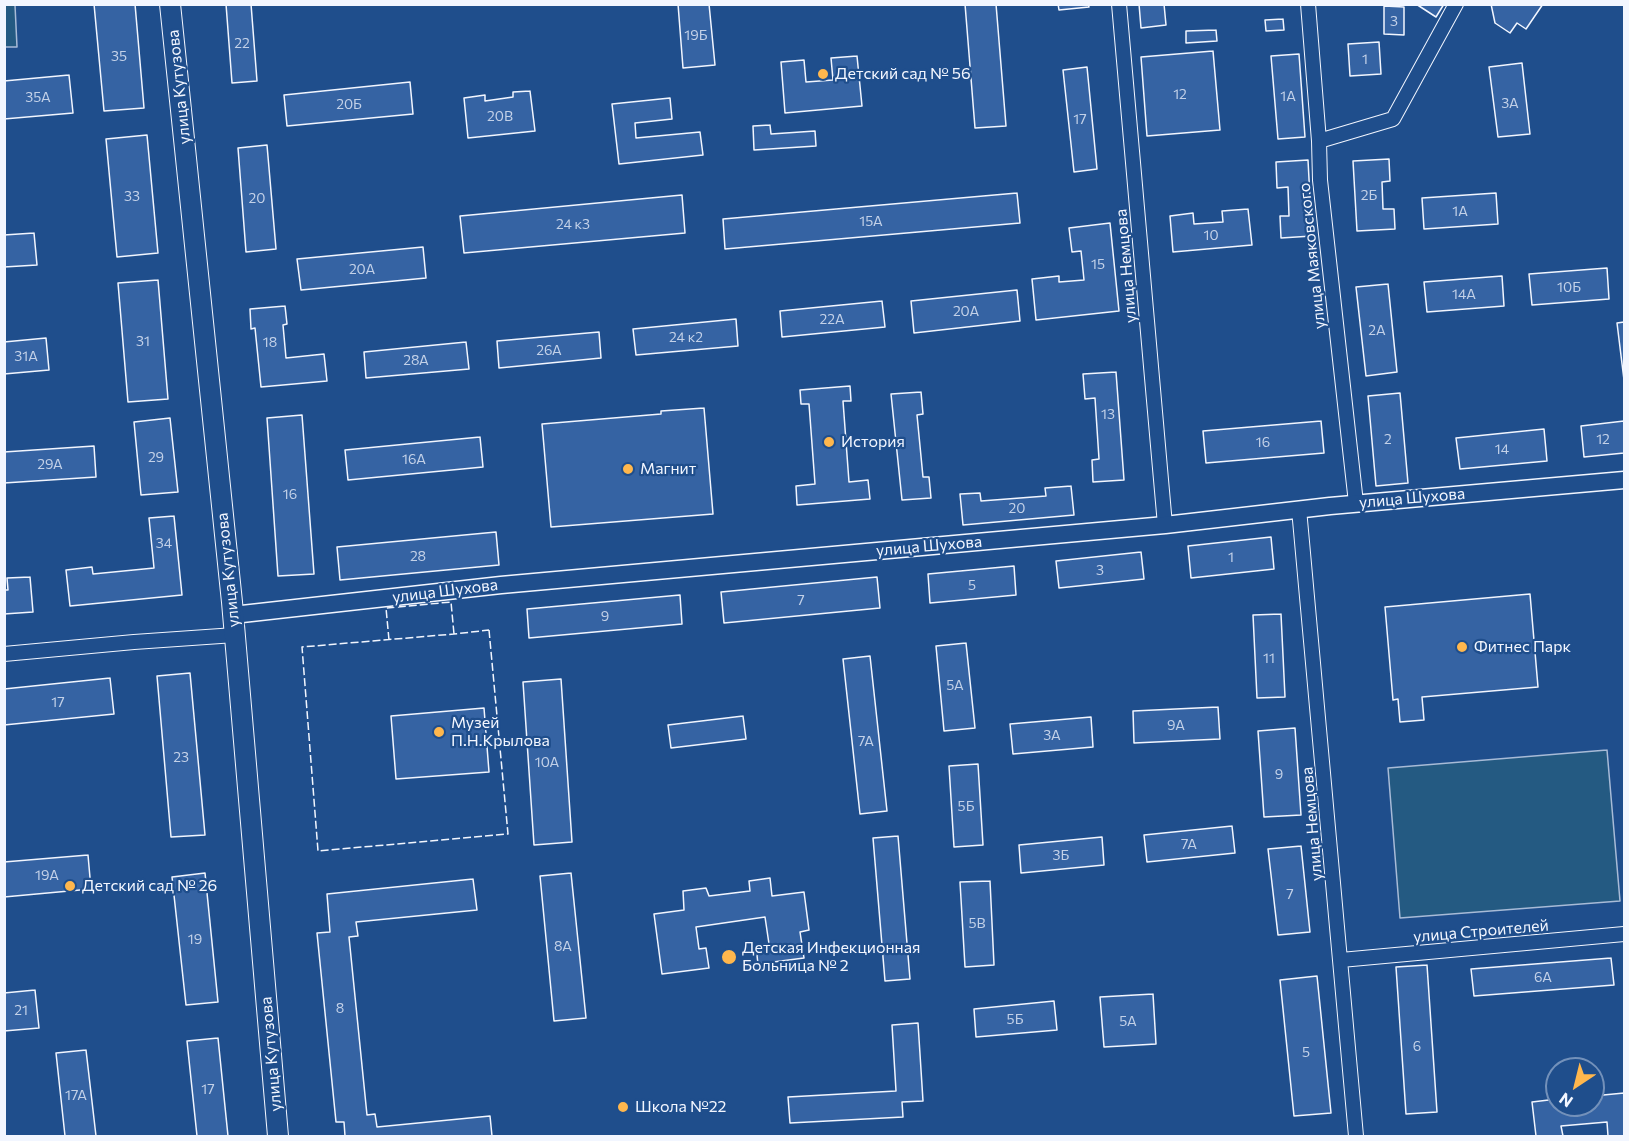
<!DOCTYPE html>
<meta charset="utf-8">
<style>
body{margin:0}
#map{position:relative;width:1629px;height:1141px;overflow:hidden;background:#1f4e8c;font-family:Commissioner,sans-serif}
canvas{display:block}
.frame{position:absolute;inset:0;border:6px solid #f2f6ff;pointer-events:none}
.north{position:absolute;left:1545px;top:1057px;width:60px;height:60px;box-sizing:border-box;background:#1f4e8c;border:2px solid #7391ba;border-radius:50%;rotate:215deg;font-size:16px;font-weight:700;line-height:24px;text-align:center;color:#f2f6ff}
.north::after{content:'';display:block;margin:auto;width:21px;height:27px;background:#ffb74d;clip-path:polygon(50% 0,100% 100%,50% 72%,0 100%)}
</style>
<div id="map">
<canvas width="1629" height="1141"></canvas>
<div class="frame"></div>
<div class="north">N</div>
</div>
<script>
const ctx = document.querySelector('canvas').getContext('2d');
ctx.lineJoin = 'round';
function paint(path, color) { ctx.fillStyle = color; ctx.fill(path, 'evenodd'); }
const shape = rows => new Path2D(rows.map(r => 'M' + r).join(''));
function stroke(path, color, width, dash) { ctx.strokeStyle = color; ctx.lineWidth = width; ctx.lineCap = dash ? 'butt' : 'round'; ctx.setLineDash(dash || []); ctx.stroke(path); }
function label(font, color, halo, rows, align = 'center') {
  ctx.font = font + ' Commissioner,sans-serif'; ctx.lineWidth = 4.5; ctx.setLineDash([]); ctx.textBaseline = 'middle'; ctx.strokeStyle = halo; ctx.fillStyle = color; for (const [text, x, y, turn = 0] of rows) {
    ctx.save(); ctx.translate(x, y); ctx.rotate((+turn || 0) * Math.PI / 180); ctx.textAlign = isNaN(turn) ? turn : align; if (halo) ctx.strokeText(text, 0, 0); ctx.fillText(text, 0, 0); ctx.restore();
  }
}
const green = shape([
 [5,4,15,5,17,47,5,47,5,4],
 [1607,750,1620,901,1400,918,1388,768,1607,750]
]);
paint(green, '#245a82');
stroke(green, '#a8bbd7', 1.5);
const building = shape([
 [94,4,135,4,144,108,104,111,94,4],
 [226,4,251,4,257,81,232,83,226,4],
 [678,4,709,4,715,65,683,68,678,4],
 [965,4,996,4,1006,126,975,128,965,4],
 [1058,4,1088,4,1089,7,1059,10,1058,4],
 [1139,4,1164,4,1166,25,1141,28,1139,4],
 [1416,4,1444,4,1436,17,1416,4],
 [1491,4,1543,4,1526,29,1517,23,1510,33,1495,23,1491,4],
 [1384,6,1404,7,1404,35,1384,34,1384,6],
 [1283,19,1284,30,1266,31,1265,20,1283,19],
 [1216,30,1217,41,1186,43,1186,31,1216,30],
 [1379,42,1381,74,1350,76,1348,44,1379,42],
 [1213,51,1220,130,1147,136,1141,57,1213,51],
 [1299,54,1305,137,1278,139,1271,56,1299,54],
 [857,56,862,106,785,113,781,62,804,60,806,82,833,80,831,58,857,56],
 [1522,63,1530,134,1498,137,1489,67,1522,63],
 [1087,67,1097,169,1074,172,1063,70,1087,67],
 [69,75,73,113,4,119,4,81,69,75],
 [410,82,413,114,287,126,284,95,410,82],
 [530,91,535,131,468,138,464,98,485,95,485,101,513,97,513,92,530,91],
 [670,98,672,119,635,123,636,138,700,132,703,155,619,164,612,104,670,98],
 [770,125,771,134,815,131,816,146,754,150,753,126,770,125],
 [147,135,158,253,117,257,106,139,147,135],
 [267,145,276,249,246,252,238,148,267,145],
 [1389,159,1390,181,1382,182,1383,209,1394,209,1395,229,1357,231,1353,161,1389,159],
 [1308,160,1312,236,1281,238,1280,216,1289,216,1288,187,1277,188,1276,162,1308,160],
 [1017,193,1020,223,725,249,723,219,1017,193],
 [1496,193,1498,224,1424,229,1422,198,1496,193],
 [682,195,685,233,464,253,460,216,682,195],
 [1248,209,1252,245,1173,252,1170,216,1193,213,1194,224,1223,222,1222,211,1248,209],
 [1110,223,1119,311,1036,320,1032,279,1059,276,1059,282,1084,280,1081,251,1072,252,1069,228,1110,223],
 [34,233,37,265,4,267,4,235,34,233],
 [423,247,426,278,301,290,297,259,423,247],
 [1607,268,1609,299,1532,305,1529,274,1607,268],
 [1502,276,1504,306,1427,312,1424,282,1502,276],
 [158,280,168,399,128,402,118,283,158,280],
 [1388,284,1397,372,1366,376,1356,287,1388,284],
 [1017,290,1020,321,914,333,911,301,1017,290],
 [882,301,885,327,782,337,780,311,882,301],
 [285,306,287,324,283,325,286,358,324,354,327,381,261,387,255,328,251,329,250,309,285,306],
 [736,319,738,346,636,355,633,329,736,319],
 [1624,322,1624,380,1617,323,1624,322],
 [599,332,601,358,499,368,497,341,599,332],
 [46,338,49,370,4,374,4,342,46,338],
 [466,342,469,369,366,378,364,352,466,342],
 [1116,372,1124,480,1093,482,1092,460,1099,459,1095,398,1085,399,1083,374,1116,372],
 [850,386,851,401,843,401,849,482,868,480,870,499,797,505,796,486,815,484,809,404,801,404,800,390,850,386],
 [921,392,923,414,917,415,923,477,929,477,931,498,902,500,891,394,921,392],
 [1400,393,1408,483,1376,486,1368,396,1400,393],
 [704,408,713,514,551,527,542,424,661,414,661,411,704,408],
 [302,415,314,574,278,576,267,418,302,415],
 [170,418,178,492,141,495,134,422,170,418],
 [1321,421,1324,453,1206,463,1203,431,1321,421],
 [1624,421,1624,453,1584,457,1581,426,1624,421],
 [1544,429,1547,461,1460,469,1456,438,1544,429],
 [480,437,483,467,348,480,345,450,480,437],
 [94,446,96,477,4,483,4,452,94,446],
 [1071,486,1074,515,963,525,960,494,980,493,981,501,1046,496,1045,488,1071,486],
 [174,516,182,595,70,606,66,570,92,567,93,574,154,568,149,518,174,516],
 [496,532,499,565,340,580,337,547,496,532],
 [1271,537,1274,569,1191,578,1188,546,1271,537],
 [1141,552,1144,579,1059,588,1056,561,1141,552],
 [1014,566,1016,595,930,603,928,574,1014,566],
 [30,577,33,612,4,614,4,590,8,590,7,578,30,577],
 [877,577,880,608,724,623,721,592,877,577],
 [1530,594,1538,687,1422,697,1424,720,1400,722,1398,699,1393,700,1385,607,1530,594],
 [680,595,682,624,529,638,527,609,680,595],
 [1281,614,1285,697,1257,698,1253,615,1281,614],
 [966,643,975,728,944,731,936,646,966,643],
 [870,656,887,811,860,814,843,659,870,656],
 [190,673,205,835,171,837,157,676,190,673],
 [110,678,114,714,4,725,4,689,110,678],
 [561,679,572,842,534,845,523,682,561,679],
 [1218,707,1220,739,1134,743,1133,711,1218,707],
 [484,708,489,772,396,779,391,716,484,708],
 [743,716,746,739,671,748,668,725,743,716],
 [1091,717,1093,747,1013,754,1010,724,1091,717],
 [1295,728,1301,815,1264,817,1258,731,1295,728],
 [978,764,983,845,954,847,949,766,978,764],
 [1232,826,1235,853,1147,862,1144,835,1232,826],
 [898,836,910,979,885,981,873,838,898,836],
 [1102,837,1104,865,1021,873,1019,845,1102,837],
 [1301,846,1310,932,1278,935,1268,849,1301,846],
 [88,855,91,889,4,897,4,862,88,855],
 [205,873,218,1002,186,1005,172,877,205,873],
 [571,873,586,1018,554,1021,540,876,571,873],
 [770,878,772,896,804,892,809,930,800,932,804,958,758,964,756,947,769,944,765,917,696,927,699,949,706,948,709,968,662,974,654,914,684,910,683,891,706,888,709,896,750,891,749,881,770,878],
 [473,879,477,910,356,922,358,936,349,937,367,1115,375,1114,377,1127,490,1116,492,1136,345,1136,344,1122,336,1122,317,933,330,932,327,894,473,879],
 [990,881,994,965,965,967,960,882,990,881],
 [1611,958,1614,985,1474,996,1471,969,1611,958],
 [1427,965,1437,1112,1406,1114,1396,967,1427,965],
 [1317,976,1331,1113,1294,1116,1280,980,1317,976],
 [35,990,39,1028,4,1031,4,993,35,990],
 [1153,994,1156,1044,1104,1047,1100,997,1153,994],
 [1054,1001,1057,1030,976,1037,974,1009,1054,1001],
 [918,1023,923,1101,902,1102,903,1117,790,1123,788,1097,896,1091,892,1025,918,1023],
 [218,1038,228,1136,197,1136,187,1041,218,1038],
 [86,1050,96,1136,65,1136,56,1053,86,1050],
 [1624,1093,1624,1136,1608,1136,1607,1122,1561,1126,1563,1136,1536,1136,1532,1102,1557,1099,1557,1105,1593,1105,1593,1096,1624,1093]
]);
paint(building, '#3563a3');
stroke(building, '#f2f6ff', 1.5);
const minor = shape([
 [1119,4,1165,525],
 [1308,4,1319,141,1320,180,1356,503],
 [1319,141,1393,119,1456,4],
 [1299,509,1356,1136],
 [4,654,134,642,235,635],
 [1341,960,1624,934]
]);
const tertiary = shape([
 [233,615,501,585,1165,525,1330,506,1624,480]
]);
const secondary = shape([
 [170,4,232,602,278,1136]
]);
stroke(minor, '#f2f6ff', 16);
stroke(tertiary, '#f2f6ff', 19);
stroke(secondary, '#f2f6ff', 22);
stroke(minor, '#1f4e8c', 14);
stroke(tertiary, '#1f4e8c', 16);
stroke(secondary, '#1f4e8c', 20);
stroke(shape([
 [489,630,508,834,318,851,302,647,454,634,489,630],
 [389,640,386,608,451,602,454,634]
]), '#f2f6ff', 1.5, [8, 3]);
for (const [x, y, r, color] of [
 [823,74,6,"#ffb74d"],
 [829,442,6,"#ffb74d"],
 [628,469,6,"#ffb74d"],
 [1462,647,6,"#ffb74d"],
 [439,732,6,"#ffb74d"],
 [70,886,6,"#ffb74d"],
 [729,957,8,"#ffb74d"],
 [623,1107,6,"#ffb74d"]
]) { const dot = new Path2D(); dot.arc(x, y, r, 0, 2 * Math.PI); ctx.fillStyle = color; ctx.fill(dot); stroke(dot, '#1f4e8c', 2); }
label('14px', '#c3d1e8', null, [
 ["3",1394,21],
 ["19Б",696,35],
 ["22",242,43],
 ["35",119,56],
 ["1",1365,59],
 ["12",1180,94],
 ["1А",1288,96],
 ["35А",38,97],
 ["3А",1510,103],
 ["20Б",349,104],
 ["20В",500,116],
 ["17",1080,119],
 ["2Б",1369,195],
 ["33",132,196],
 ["20",257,198],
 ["1А",1460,211],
 ["15А",871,221],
 ["24 к3",573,224],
 ["10",1211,235],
 ["15",1098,264],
 ["20А",362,269],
 ["10Б",1569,287],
 ["14А",1464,294],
 ["20А",966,311],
 ["22А",832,319],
 ["2А",1377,330],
 ["24 к2",686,337],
 ["31",143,341],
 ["18",270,342],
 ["26А",549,350],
 ["31А",26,356],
 ["28А",416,360],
 ["13",1108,414],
 ["2",1388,439],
 ["12",1603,439],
 ["16",1263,442],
 ["14",1502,449],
 ["29",156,457],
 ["16А",414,459],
 ["29А",50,464],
 ["16",290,494],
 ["20",1017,508],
 ["34",164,543],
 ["28",418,556],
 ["1",1231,557],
 ["3",1100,570],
 ["5",972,585],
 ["7",801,600],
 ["9",605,616],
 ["11",1269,658],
 ["5А",955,685],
 ["17",58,702],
 ["9А",1176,725],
 ["3А",1052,735],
 ["7А",866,741],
 ["23",181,757],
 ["10А",547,762],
 ["9",1279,774],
 ["5Б",966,806],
 ["7А",1189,844],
 ["3Б",1061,855],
 ["19А",47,875],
 ["7",1290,894],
 ["5В",977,923],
 ["19",195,939],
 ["8А",563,946],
 ["6А",1543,977],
 ["8",340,1008],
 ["21",21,1010],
 ["5Б",1015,1019],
 ["5А",1128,1021],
 ["6",1417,1046],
 ["5",1306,1052],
 ["17",208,1089],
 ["17А",76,1095]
]);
label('16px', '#f2f6ff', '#1f4e8c', [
 ["Детский сад № 56",835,74],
 ["История",841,442],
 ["Магнит",640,469],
 ["Фитнес Парк",1474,647],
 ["Музей",451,723],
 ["П.Н.Крылова",451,741],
 ["Детский сад № 26",82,886],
 ["Детская Инфекционная",742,948],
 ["Больница № 2",742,966],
 ["Школа №22",635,1107]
], 'left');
label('16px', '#f2f6ff', '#1f4e8c', [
 ["улица Кутузова",179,87,-96],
 ["улица Маяковского",1312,256,-96],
 ["улица Немцова",1126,266,-95],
 ["улица Шухова",1412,498,-5],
 ["улица Шухова",929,546,-5],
 ["улица Кутузова",228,570,-96],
 ["улица Шухова",445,591,-7],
 ["улица Немцова",1312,824,-95],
 ["улица Строителей",1481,931,-5],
 ["улица Кутузова",271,1054,-95]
]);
</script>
